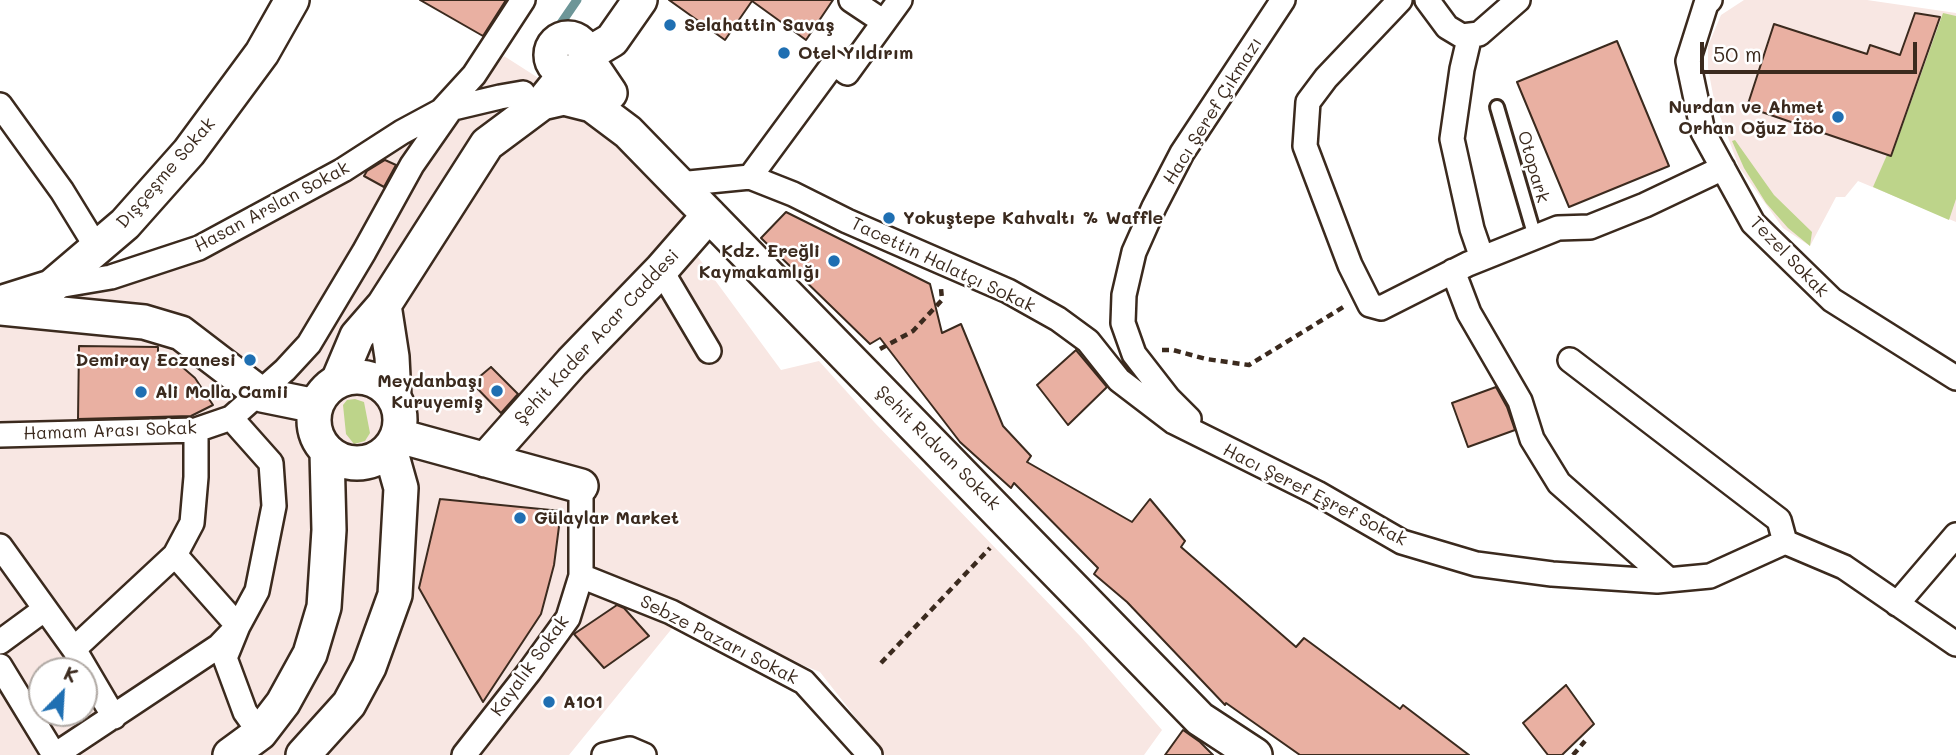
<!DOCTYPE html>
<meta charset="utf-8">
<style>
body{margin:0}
#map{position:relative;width:1956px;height:755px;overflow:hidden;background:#fff;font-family:Mali,sans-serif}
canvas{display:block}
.north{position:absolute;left:28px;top:657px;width:70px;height:70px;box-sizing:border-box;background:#fff;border:2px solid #b1aaa5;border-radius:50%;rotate:24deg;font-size:19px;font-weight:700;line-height:28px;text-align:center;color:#3b2a1e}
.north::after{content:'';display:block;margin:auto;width:24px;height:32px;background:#1f6fb2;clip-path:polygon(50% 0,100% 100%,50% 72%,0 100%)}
.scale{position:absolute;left:1700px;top:42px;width:217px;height:32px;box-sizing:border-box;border:4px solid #3b2a1e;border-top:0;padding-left:9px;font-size:21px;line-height:24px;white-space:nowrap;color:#3b2a1e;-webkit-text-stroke:5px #fff;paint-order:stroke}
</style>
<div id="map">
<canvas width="1956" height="755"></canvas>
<div class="north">K</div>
<div class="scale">50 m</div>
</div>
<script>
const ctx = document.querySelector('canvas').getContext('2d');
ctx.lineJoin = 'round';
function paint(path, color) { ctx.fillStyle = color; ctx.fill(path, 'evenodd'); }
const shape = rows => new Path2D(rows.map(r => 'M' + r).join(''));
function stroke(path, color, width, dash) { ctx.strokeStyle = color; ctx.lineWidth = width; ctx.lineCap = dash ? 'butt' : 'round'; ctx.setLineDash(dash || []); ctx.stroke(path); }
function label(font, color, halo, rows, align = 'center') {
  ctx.font = font + ' Mali,sans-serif'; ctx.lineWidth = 5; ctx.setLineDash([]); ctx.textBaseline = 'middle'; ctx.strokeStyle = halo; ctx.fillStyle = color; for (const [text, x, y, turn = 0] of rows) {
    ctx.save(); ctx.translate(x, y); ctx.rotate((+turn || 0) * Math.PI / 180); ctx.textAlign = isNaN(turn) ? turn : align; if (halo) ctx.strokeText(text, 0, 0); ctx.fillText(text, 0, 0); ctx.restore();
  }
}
paint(shape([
 [1744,0,1867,0,1956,13,1956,222,1858,181,1845,197,1836,197,1810,246,1783,228,1739,167,1714,100,1708,68,1708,46,1721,15],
 [504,56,626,134,705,215,687,242,781,370,819,361,875,423,1081,637,1162,730,1144,755,885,755,820,672,787,659,687,610,569,755,0,755,0,296,111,280,455,114],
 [42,671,84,671,84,713,42,713]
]), '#f8e7e3');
paint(shape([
 [1943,13,1956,16,1956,199,1949,220,1873,187,1887,155,1892,155],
 [1735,140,1774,195,1812,232,1810,246,1788,228,1766,203,1744,168,1732,141],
 [355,399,364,402,370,433,365,441,354,444,346,434,343,405,347,400]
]), '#bdd48a');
stroke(shape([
 [542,51,577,0]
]), '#6d9698', 9);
const building = shape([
 [420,0,506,0,483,36,420,0],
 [669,0,833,0,806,40,752,1,725,40,669,0],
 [1915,13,1940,17,1891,156,1747,107,1774,24,1867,54,1870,45,1900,55,1915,13],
 [1617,41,1669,166,1569,207,1517,82,1617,41],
 [385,160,396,165,384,187,364,176,367,171,385,160],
 [786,212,930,284,942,333,961,324,1003,426,1031,456,1027,462,1132,522,1150,499,1185,541,1181,547,1296,647,1304,638,1400,709,1403,705,1469,755,1300,755,1226,703,1225,705,1127,602,1094,574,1098,568,1014,483,1011,488,960,442,880,338,870,344,761,238,786,212],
 [79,346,158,347,158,359,173,359,195,378,213,405,191,416,78,419,79,346],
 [1076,350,1107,387,1068,425,1037,385,1076,350],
 [491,367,518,394,501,413,472,383,491,367],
 [1496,387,1507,407,1515,430,1468,447,1452,403,1496,387],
 [440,499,561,511,554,565,541,614,483,702,419,588,440,499],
 [617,605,624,608,649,636,604,668,574,634,617,605],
 [1566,685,1594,724,1562,755,1548,755,1523,723,1566,685],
 [1183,730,1200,742,1213,755,1165,755,1183,730]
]);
paint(building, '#e9b0a2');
stroke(building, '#3b2a1e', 2);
const lane = shape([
 [1497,107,1535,237]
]);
const street = shape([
 [851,0,884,22,900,0],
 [1400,0,1326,78,1308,102,1305,146,1350,265,1370,305,1381,308,1468,264,1558,228,1590,227,1645,205,1723,168],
 [1427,0,1447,27,1462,36,1479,34,1518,0],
 [1710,0,1706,4,1688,61,1703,132,1753,223,1832,300,1956,378],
 [1470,35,1462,69,1452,139,1472,229,1482,258],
 [0,105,62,191,97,248],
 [442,110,474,75,523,0],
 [750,177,834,63,847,73,884,22],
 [679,184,750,177,793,194,847,221,1008,291,1058,319,1088,341,1119,380,1174,422,1317,493,1402,542,1476,564,1552,574,1657,581,1710,576,1785,542,1844,567,1956,644],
 [661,270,709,351],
 [1453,271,1469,313,1520,401,1532,439,1559,483,1669,580],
 [52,287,111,277,199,248,343,170,402,132,441,111,500,97,523,93],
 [1570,360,1779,520,1785,542],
 [1189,419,1169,399,1134,354,1123,323,1124,295,1134,252,1154,207,1182,153,1283,0],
 [0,435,196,430,231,418,285,370,309,344,364,252,412,165,451,109],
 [0,546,74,649,114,717],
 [175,555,238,626,225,658,245,712,260,733],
 [581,576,671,612,804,682,870,755],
 [1897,604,1956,535],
 [0,642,45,609],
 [74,649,175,555,192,523,196,477,196,430],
 [0,666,50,748],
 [64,749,219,646,238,626,257,591,274,506,271,463,231,418],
 [464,755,529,672,568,618,581,576,581,486],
 [604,755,630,749,644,755]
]);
const secondary = shape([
 '551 55a17 17 0 1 1 34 0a17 17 0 1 1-34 0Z',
 [610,93,585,56,612,40,640,0],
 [542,103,564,98,592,105,628,132,1200,719,1255,755],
 [0,303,51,287,125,224,189,152,262,53,292,0],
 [384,305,392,357,394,397],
 [0,308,144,322,181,333,262,395,316,406],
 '314 420a43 43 0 1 1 86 0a43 43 0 1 1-86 0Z',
 [338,381,357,336,384,305,487,144,542,103,567,72,592,105],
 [399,436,581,486],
 [485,460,572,362,661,270,709,215],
 [230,755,260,733,283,703,310,654,324,607,329,530,327,452],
 [303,755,349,704,369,667,395,595,401,488,390,449]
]);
stroke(lane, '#3b2a1e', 18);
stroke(street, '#3b2a1e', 28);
stroke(secondary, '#3b2a1e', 38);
stroke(shape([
 [880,349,913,331,942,300,941,288],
 [1162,350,1173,350,1206,359,1249,365,1345,306],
 [881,663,990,548],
 [1573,755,1585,741]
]), '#3b2a1e', 4.5, [7, 5]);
stroke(lane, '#fff', 12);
stroke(street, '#fff', 23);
stroke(secondary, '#fff', 33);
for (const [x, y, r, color] of [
 [670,25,7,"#1f6fb2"],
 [784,53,7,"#1f6fb2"],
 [1838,117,7,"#1f6fb2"],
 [889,218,7,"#1f6fb2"],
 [834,261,7,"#1f6fb2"],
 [250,360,7,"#1f6fb2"],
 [497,391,7,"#1f6fb2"],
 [141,392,7,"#1f6fb2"],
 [520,518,7,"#1f6fb2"],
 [549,702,7,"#1f6fb2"]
]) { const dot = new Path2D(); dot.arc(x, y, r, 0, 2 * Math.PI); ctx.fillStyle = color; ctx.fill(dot); stroke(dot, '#fff', 2.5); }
label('bold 18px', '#3b2a1e', '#fff', [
 ["Selahattin Savaş",684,25],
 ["Otel Yıldırım",798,53],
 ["Nurdan ve Ahmet",1824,107,"right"],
 ["Orhan Oğuz İöo",1824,128,"right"],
 ["Yokuştepe Kahvaltı % Waffle",903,218],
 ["Kdz. Ereğli",820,251,"right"],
 ["Kaymakamlığı",820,272,"right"],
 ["Demiray Eczanesi",236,360,"right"],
 ["Meydanbaşı",483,381,"right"],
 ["Kuruyemiş",483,402,"right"],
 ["Ali Molla Camii",155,392],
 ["Gülaylar Market",534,518],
 ["A101",563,702]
], 'left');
label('18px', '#3b2a1e', '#fff', [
 ["Hacı Şeref Çıkmazı",1213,111,-58],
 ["Otopark",1533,167,74],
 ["Dışçeşme Sokak",166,173,-49],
 ["Hasan Arslan Sokak",272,207,-28],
 ["Tezel Sokak",1789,257,46],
 ["Tacettin Halatçı Sokak",943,265,25],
 ["Şehit Kader Acar Caddesi",597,337,-47],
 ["Hamam Arası Sokak",110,431,-2],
 ["Şehit Rıdvan Sokak",938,448,45],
 ["Hacı Şeref Eşref Sokak",1315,495,27],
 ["Sebze Pazarı Sokak",719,640,27],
 ["Kayalık Sokak",530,666,-54]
]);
</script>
